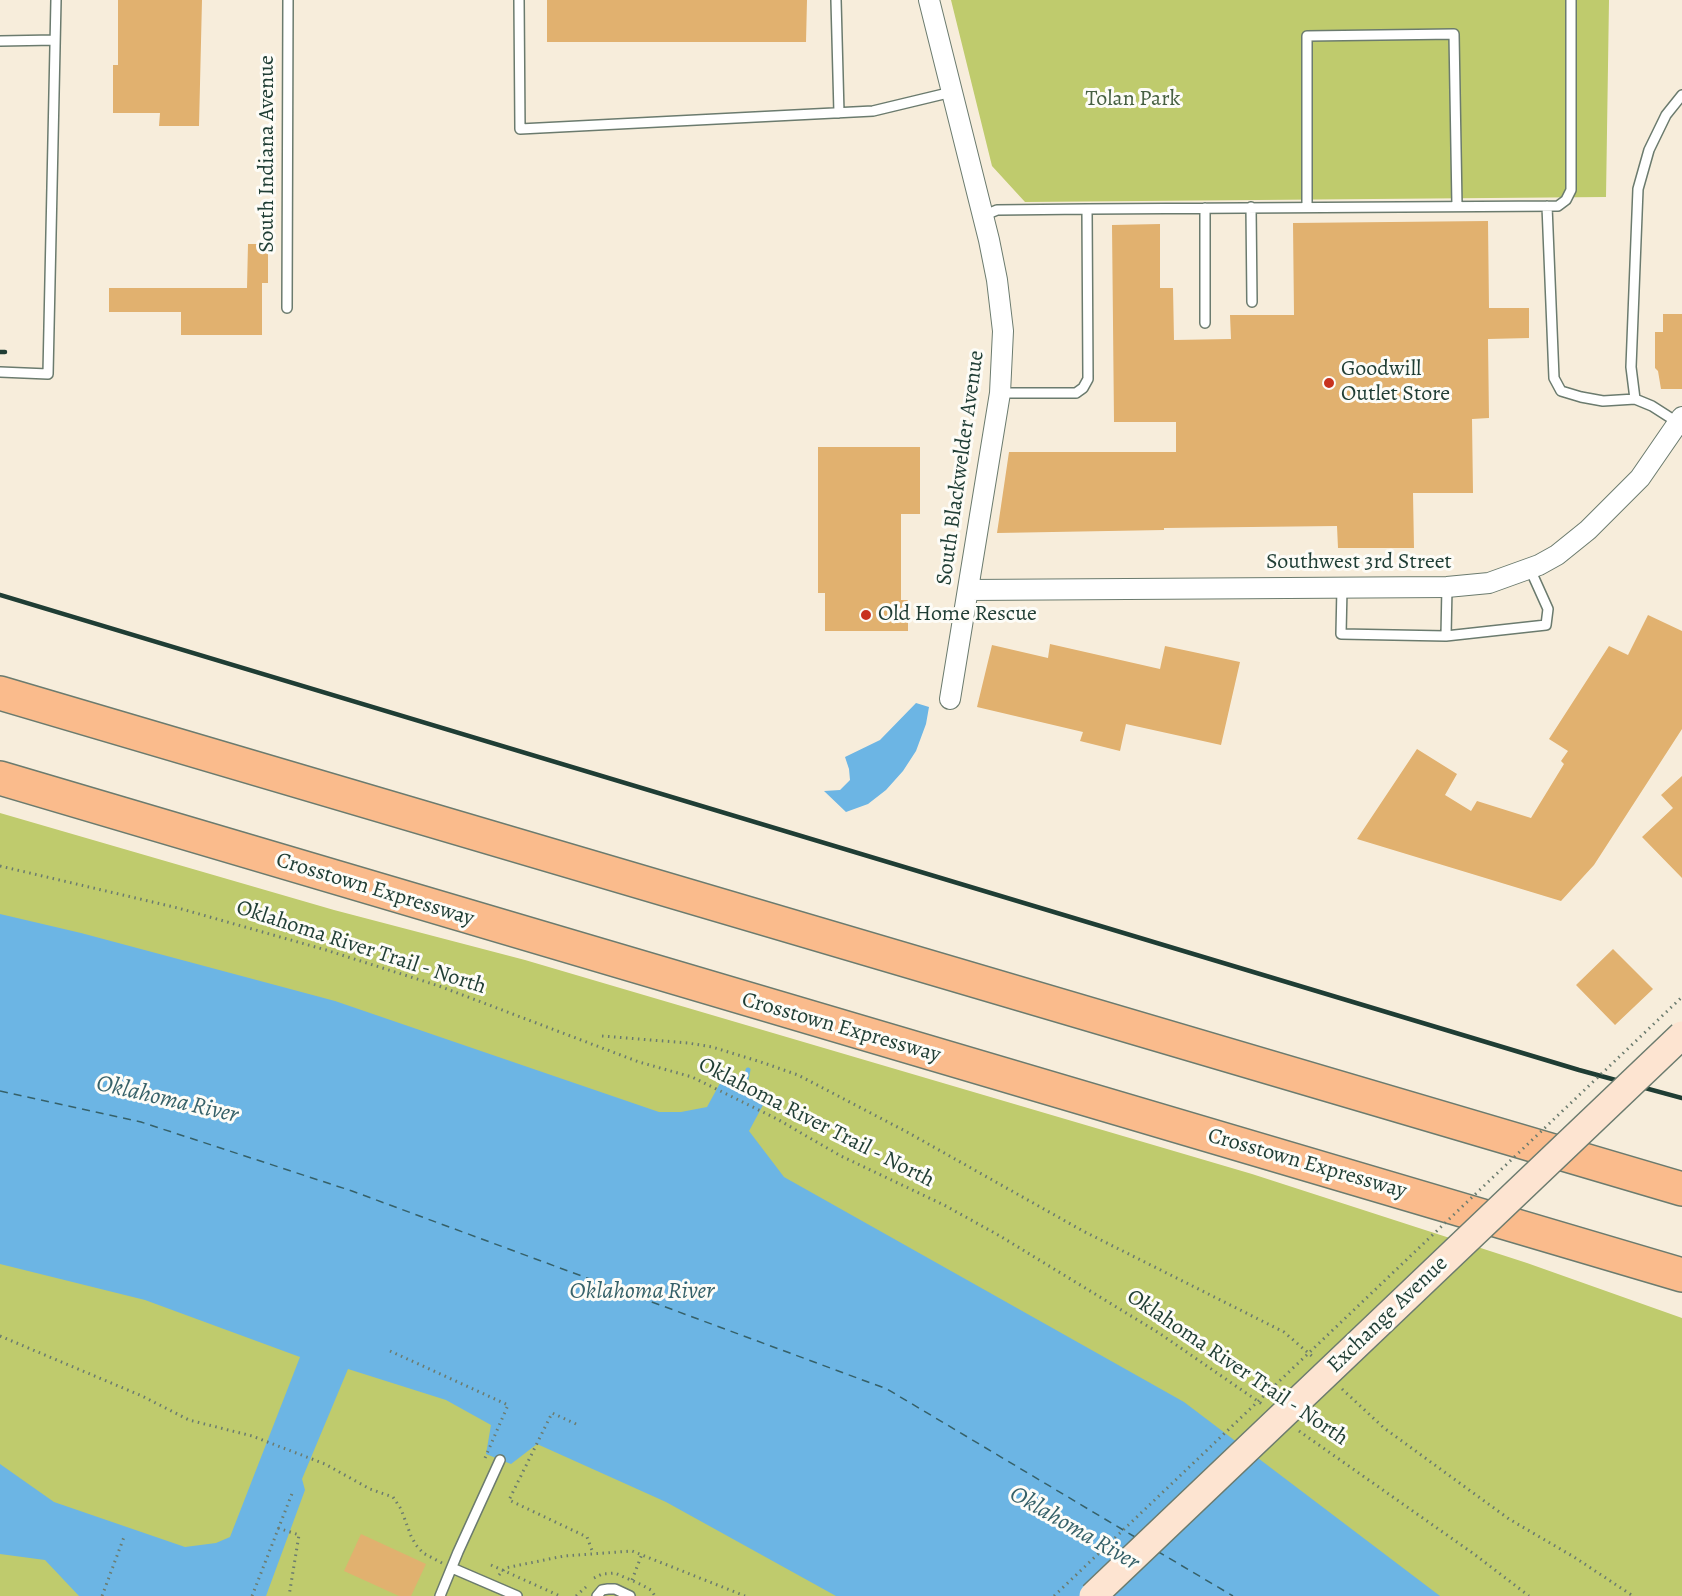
<!DOCTYPE html>
<style>
body{margin:0}
canvas{display:block;background:#f7eddb}
</style>
<canvas width="1682" height="1596"></canvas>
<script>
const ctx = document.querySelector('canvas').getContext('2d');
ctx.lineJoin = 'round';
function paint(path, color) { ctx.fillStyle = color; ctx.fill(path, 'evenodd'); }
const shape = rows => new Path2D(rows.map(r => 'M' + r).join(''));
function stroke(path, color, width, dash) { ctx.strokeStyle = color; ctx.lineWidth = width; ctx.lineCap = dash ? 'butt' : 'round'; ctx.setLineDash(dash || []); ctx.stroke(path); }
function label(font, color, halo, rows, align = 'center') {
  ctx.font = font + ' Alegreya,serif'; ctx.lineWidth = 6; ctx.setLineDash([]); ctx.textBaseline = 'middle'; ctx.strokeStyle = halo; ctx.fillStyle = color; for (const [text, x, y, turn = 0] of rows) {
    ctx.save(); ctx.translate(x, y); ctx.rotate((+turn || 0) * Math.PI / 180); ctx.textAlign = isNaN(turn) ? turn : align; if (halo) ctx.strokeText(text, 0, 0); ctx.fillText(text, 0, 0); ctx.restore();
  }
}
paint(shape([
 [951,0,1609,0,1606,197,1025,202,992,166],
 [0,813,334,910,525,960,1252,1174,1527,1263,1682,1318,1682,1596,0,1596]
]), '#bfcb6d');
paint(shape([
 [916,703,929,707,926,724,916,751,903,771,886,790,868,804,846,812,824,791,840,790,850,780,849,769,845,757,880,740],
 [0,914,81,933,335,1001,659,1112,681,1112,707,1107,725,1074,769,1094,749,1131,784,1177,1184,1402,1440,1596,836,1596,666,1502,537,1444,511,1464,486,1454,491,1425,446,1400,348,1369,302,1479,305,1490,266,1596,79,1596,45,1560,0,1554,0,1464,54,1502,185,1547,216,1543,230,1537,300,1357,145,1300,0,1264]
]), '#6cb5e4');
stroke(shape([
 [744,1089,748,1070]
]), '#6cb5e4', 5);
stroke(shape([
 [0,1091,141,1122,352,1191,887,1389,1135,1537],
 [1157,1551,1233,1596]
]), '#366169', 1.5, [8, 6]);
paint(shape([
 [118,0,202,0,199,126,159,126,160,113,113,113,113,65,118,65],
 [547,0,807,0,806,42,547,42],
 [1488,221,1489,308,1529,308,1529,338,1488,339,1489,418,1472,419,1473,493,1413,493,1414,548,1338,548,1337,526,1164,528,1164,530,997,533,1009,452,1176,452,1176,422,1114,422,1112,225,1160,224,1160,288,1173,288,1174,340,1231,339,1230,315,1294,315,1293,223],
 [248,244,268,244,268,283,262,283,262,335,181,335,181,312,109,312,109,288,247,288],
 [1663,314,1682,314,1682,389,1661,389,1658,371,1655,368,1655,332,1663,332],
 [818,447,920,447,920,514,901,514,901,600,908,600,908,631,825,631,825,593,818,593],
 [1648,615,1682,631,1682,729,1594,865,1561,901,1357,839,1417,749,1457,774,1445,795,1471,811,1477,801,1531,818,1564,764,1561,761,1568,751,1549,739,1609,646,1628,655],
 [1050,644,1160,669,1165,646,1240,662,1221,745,1126,724,1120,751,1080,741,1083,732,977,707,992,645,1048,658],
 [1682,776,1682,878,1642,837,1673,808,1661,795],
 [1613,949,1653,989,1615,1025,1576,985],
 [361,1534,426,1564,411,1596,399,1596,344,1571]
]), '#e1b16f');
const service = shape([
 [519,0,520,129,873,111,952,92],
 [836,0,839,113],
 [0,41,55,40],
 [1547,206,1554,378,1561,391,1581,397,1603,401,1635,399],
 [1251,207,1252,302],
 [1307,207,1307,36,1454,34,1457,206],
 [1087,209,1558,206,1566,200,1571,190,1571,0],
 [983,216,997,210,1087,209,1088,379,1083,388,1076,393,1000,393],
 [287,308,288,0],
 [1205,323,1205,208],
 [0,372,48,374,56,0],
 [1677,422,1652,406,1635,399,1631,367,1638,189,1649,150,1666,115,1682,95],
 [1342,588,1341,634,1446,636,1546,625,1548,609,1530,569],
 [1446,636,1447,587],
 [452,1568,517,1596],
 [440,1596,458,1552,500,1460],
 [597,1596,602,1590,608,1589,615,1589,630,1596]
]);
const minor = shape([
 [929,0,989,240,997,280,1003,331,1000,393,950,699],
 [968,590,1447,587,1489,583,1539,565,1557,555,1588,530,1640,478,1682,417]
]);
const motorway = shape([
 [0,693,1682,1189],
 [0,778,1682,1275]
]);
stroke(service, '#6b7b6e', 12);
stroke(minor, '#6b7b6e', 22);
stroke(motorway, '#6b7b6e', 36);
stroke(shape([
 [0,866,178,908,326,950,439,986,639,1062,692,1077,777,1119,841,1156,944,1205,1000,1236,1159,1333,1262,1404],
 [602,1036,688,1043,712,1047,761,1062,798,1075,907,1132,1083,1231,1284,1332,1313,1357],
 [0,1336,142,1396,189,1420,252,1436,325,1464,370,1489,393,1497,401,1509,411,1536,416,1545,423,1553,442,1563],
 [390,1351,508,1405,485,1458],
 [1342,1389,1384,1428,1509,1519,1574,1557,1633,1596],
 [576,1424,552,1413,509,1500,587,1537,593,1553],
 [1299,1431,1474,1554,1529,1596],
 [278,1528,299,1535,289,1596],
 [491,1565,560,1596],
 [499,1575,505,1568,564,1556,632,1551,745,1596],
 [594,1578,602,1574,615,1573,642,1585,651,1590,655,1596],
 [632,1580,642,1554],
 [102,1596,124,1537],
 [252,1596,293,1491],
 [576,1596,586,1587]
]), '#6b7b6e', 3, [1.5, 4.5]);
stroke(service, '#fff', 9);
stroke(minor, '#fff', 20);
stroke(motorway, '#fabb8c', 33);
stroke(shape([
 [0,352,5,352],
 [0,595,1579,1070,1682,1098]
]), '#1f3d34', 4.5);
const secondaryBridge = shape([
 [1093,1596,1682,1035]
]);
stroke(secondaryBridge, '#6b7b6e', 30, []);
stroke(shape([
 [1054,1596,1682,997]
]), '#6b7b6e', 3, [1.5, 4.5]);
stroke(secondaryBridge, '#fde4d1', 27);
for (const [x, y, r, color] of [
 [1329,383,6,"#c8321e"],
 [866,615,6,"#c8321e"]
]) { const dot = new Path2D(); dot.arc(x, y, r, 0, 2 * Math.PI); ctx.fillStyle = color; ctx.fill(dot); stroke(dot, '#fdfcf7', 2); }
label('22px', '#476042', '#fdfcf7', [
 ["Tolan Park",1133,100]
]);
label('22px', '#1f3d34', '#fdfcf7', [
 ["South Indiana Avenue",268,154,-90],
 ["South Blackwelder Avenue",961,468,-82],
 ["Southwest 3rd Street",1359,563],
 ["Crosstown Expressway",375,890,17],
 ["Oklahoma River Trail - North",361,948,18],
 ["Crosstown Expressway",841,1028,16],
 ["Oklahoma River Trail - North",816,1123,27],
 ["Crosstown Expressway",1307,1164,16],
 ["Exchange Avenue",1388,1315,-44],
 ["Oklahoma River Trail - North",1237,1368,34]
]);
label('22px', '#1f3d34', '#fdfcf7', [
 ["Goodwill",1341,370],
 ["Outlet Store",1341,395],
 ["Old Home Rescue",878,615]
], 'left');
label('italic 24px', '#366169', '#fdfcf7', [
 ["Oklahoma River",167,1100,13],
 ["Oklahoma River",642,1292],
 ["Oklahoma River",1074,1529,30]
]);
</script>
